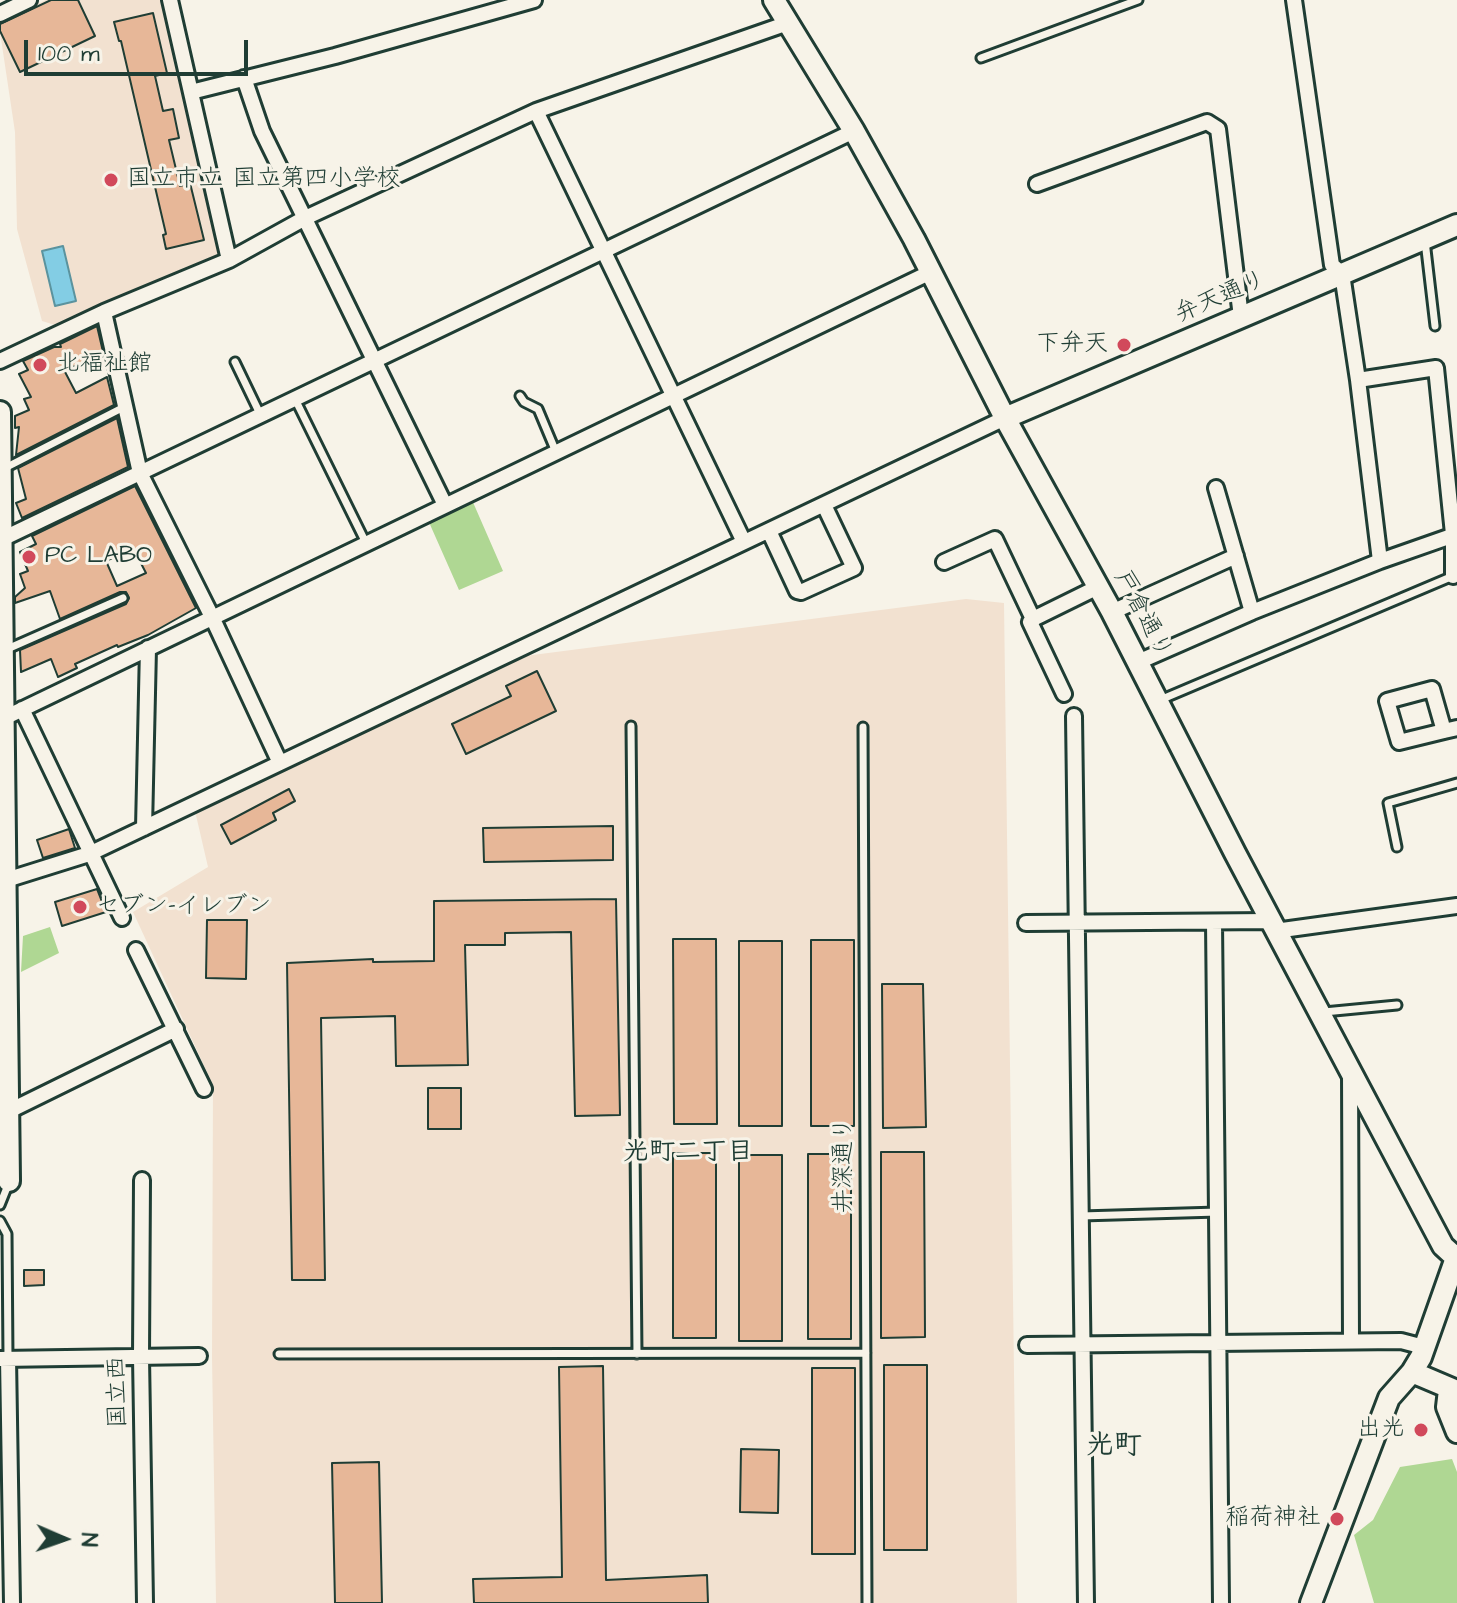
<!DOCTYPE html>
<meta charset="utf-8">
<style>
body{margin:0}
#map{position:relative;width:1457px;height:1603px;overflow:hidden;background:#f7f3e8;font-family:"Architects Daughter",sans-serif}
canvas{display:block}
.north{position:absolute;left:24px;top:1499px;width:80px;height:80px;-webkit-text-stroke:6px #f7f3e8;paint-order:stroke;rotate:92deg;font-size:22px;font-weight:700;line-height:32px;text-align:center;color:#1f3d34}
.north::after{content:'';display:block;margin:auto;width:28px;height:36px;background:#1f3d34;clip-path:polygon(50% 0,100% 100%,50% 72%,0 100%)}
.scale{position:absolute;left:24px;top:40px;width:224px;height:36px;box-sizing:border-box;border:4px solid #1f3d34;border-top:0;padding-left:10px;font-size:24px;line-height:28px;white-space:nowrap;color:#1f3d34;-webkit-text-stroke:6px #f7f3e8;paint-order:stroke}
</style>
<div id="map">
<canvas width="1457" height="1603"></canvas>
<div class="north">N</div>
<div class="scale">100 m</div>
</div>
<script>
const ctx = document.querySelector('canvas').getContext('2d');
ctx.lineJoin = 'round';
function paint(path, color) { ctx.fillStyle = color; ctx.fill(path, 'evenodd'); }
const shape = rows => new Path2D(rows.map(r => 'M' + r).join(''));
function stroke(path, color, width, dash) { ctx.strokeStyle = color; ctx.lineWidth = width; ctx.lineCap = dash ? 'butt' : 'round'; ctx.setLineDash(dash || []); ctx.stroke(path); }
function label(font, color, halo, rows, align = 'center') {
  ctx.font = font + ' "Architects Daughter","Klee One",sans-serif'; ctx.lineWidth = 6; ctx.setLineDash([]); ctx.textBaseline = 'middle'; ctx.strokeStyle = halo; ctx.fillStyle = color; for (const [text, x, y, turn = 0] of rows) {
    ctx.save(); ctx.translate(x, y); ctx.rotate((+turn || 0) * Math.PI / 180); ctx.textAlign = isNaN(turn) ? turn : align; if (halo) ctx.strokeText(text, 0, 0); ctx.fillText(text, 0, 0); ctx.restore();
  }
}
paint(shape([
 [46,0,163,0,224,256,55,325,42,321,17,229,15,132,0,32,0,21],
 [966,599,1004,603,1017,1603,216,1603,212,1357,213,1085,133,912,208,867,195,811,525,656]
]), '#f2e1d0');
paint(shape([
 [472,500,503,571,459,590,428,520],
 [50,927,59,953,21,972,23,936],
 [1452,1459,1457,1472,1457,1603,1374,1603,1354,1535,1373,1520,1400,1467]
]), '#afd793');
const water = shape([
 [63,246,76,301,55,306,42,251,63,246]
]);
paint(water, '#83cde4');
stroke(water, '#5b939e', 2);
const building = shape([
 [51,0,78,0,95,36,20,72,0,31,0,24,51,0],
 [153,13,167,73,155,76,163,111,173,109,179,138,169,140,180,186,190,183,204,240,166,249,163,235,166,234,121,41,119,41,114,22,153,13],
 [97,326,104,356,64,370,76,393,107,377,114,405,16,455,19,427,15,428,15,416,29,410,24,399,31,397,19,374,28,370,23,361,54,347,61,347,60,344,97,326],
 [117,418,128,467,22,518,16,503,26,499,18,468,117,418],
 [135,486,196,608,148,635,118,647,117,645,75,664,77,668,58,677,51,659,21,672,20,650,126,604,129,598,126,592,120,592,60,619,50,591,15,603,15,597,25,588,20,574,28,571,20,552,36,544,32,536,135,486],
 [133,548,146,573,117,586,106,561,133,548],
 [537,671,556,711,466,754,452,724,511,696,506,686,537,671],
 [289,789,295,801,273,813,276,820,231,844,221,825,289,789],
 [613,826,613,860,484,862,483,828,613,826],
 [69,829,75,848,43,858,37,840,69,829],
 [97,889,106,912,62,926,55,902,97,889],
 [616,899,620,1115,575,1116,571,932,505,933,505,945,465,945,468,1065,396,1066,395,1016,321,1018,325,1280,292,1280,287,963,373,959,373,962,434,961,434,901,616,899],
 [207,920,247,920,246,979,206,978,207,920],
 [673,939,716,939,717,1124,674,1124,673,939],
 [811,940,854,940,854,1126,811,1126,811,940],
 [739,941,782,941,782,1126,739,1126,739,941],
 [882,984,923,984,926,1127,883,1128,882,984],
 [428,1088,461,1088,461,1129,428,1129,428,1088],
 [881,1152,924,1152,925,1337,881,1338,881,1152],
 [673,1153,716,1153,716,1338,673,1338,673,1153],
 [808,1154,851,1154,851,1339,808,1339,808,1154],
 [739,1155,782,1155,782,1341,739,1341,739,1155],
 [24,1270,44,1270,44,1285,24,1286,24,1270],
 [884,1365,927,1365,927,1550,884,1550,884,1365],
 [603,1366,606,1580,707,1575,708,1603,474,1603,473,1579,562,1577,559,1367,603,1366],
 [812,1368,855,1368,855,1554,812,1554,812,1368],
 [741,1449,779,1450,778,1513,740,1512,741,1449],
 [379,1462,382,1603,335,1603,332,1463,379,1462]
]);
paint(building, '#e7b798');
stroke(building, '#1f3d34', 2);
const lane = shape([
 [981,58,1138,0],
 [1425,241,1435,326],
 [235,362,261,416],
 [520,396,524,402,538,409,556,452],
 [295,399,366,543],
 [5,468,124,407],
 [5,650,123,598],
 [1160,700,1453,576],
 [631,726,637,1354],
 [863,727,867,1603],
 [1397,847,1388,803,1457,783],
 [1324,1012,1397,1005],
 [0,1205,8,1185],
 [1081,1216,1218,1212],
 [0,1221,7,1234,8,1358],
 [279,1354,866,1353]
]);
const street = shape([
 [170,0,229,260],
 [1294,0,1332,265,1342,274,1358,380,1380,561],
 [0,14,29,0],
 [244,78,262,131,445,505],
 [191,92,335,56,534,0],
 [536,111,744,542],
 [1037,184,1207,122,1218,129,1241,317],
 [104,312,140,473,212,617,280,763],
 [0,361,104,312,229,260,305,218,536,111,788,23],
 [1358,380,1436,368,1453,534,1453,576],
 [1216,488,1252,612],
 [769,531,797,591,801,592,854,568,824,505],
 [0,540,854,131],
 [944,562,995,539,1033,619,1098,587],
 [1112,612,1236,556],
 [1033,619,1030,622,1064,694],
 [1138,662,1252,612,1380,561,1457,534],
 [22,709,122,918],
 [1074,716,1086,1603],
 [0,720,931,272],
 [1444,731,1432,689,1387,701,1399,742,1444,731,1457,728],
 [144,828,148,648],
 [6,880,89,854,1005,418],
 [1214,922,1221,1603],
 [1026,923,1270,921],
 [1275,931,1457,906],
 [136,950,204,1089],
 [1350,1072,1351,1341],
 [1,1115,176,1029],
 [142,1180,141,1357,145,1603],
 [1027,1345,1401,1341,1424,1347],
 [8,1358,12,1603],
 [0,1359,199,1356]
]);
const secondary = shape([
 [774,0,854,131,914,239,1005,418,1112,612,1235,853,1443,1246,1456,1258],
 [0,412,9,1181],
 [1005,418,1457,225],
 [1412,1372,1457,1391],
 [1449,1390,1447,1407,1457,1432],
 [1311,1603,1389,1398,1412,1372,1421,1357,1457,1255]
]);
stroke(lane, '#1f3d34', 13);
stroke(street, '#1f3d34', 20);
stroke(secondary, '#1f3d34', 26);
stroke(lane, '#f7f3e8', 7);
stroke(street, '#f7f3e8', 14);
stroke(secondary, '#f7f3e8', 20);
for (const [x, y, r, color] of [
 [111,180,8,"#d1495b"],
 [1124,345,8,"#d1495b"],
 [40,365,8,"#d1495b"],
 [29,557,8,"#d1495b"],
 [80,907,8,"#d1495b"],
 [1421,1430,8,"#d1495b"],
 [1337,1519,8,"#d1495b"]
]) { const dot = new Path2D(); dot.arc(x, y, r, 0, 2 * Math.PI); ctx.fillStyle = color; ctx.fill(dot); stroke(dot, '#f7f3e8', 3); }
label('24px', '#1f3d34', '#f7f3e8', [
 ["国立市立 国立第四小学校",127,180],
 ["下弁天",1108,345,"right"],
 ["北福祉館",56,365],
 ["PC LABO",45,557],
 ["セブン-イレブン",96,907],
 ["出光",1405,1430,"right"],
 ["稲荷神社",1321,1519,"right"]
], 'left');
label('24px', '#1f3d34', '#f7f3e8', [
 ["弁天通り",1221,298,-23],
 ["戸倉通り",1142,615,62],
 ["井深通り",845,1165,-90],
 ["国立西",119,1392,-91]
]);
label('bold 26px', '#1f3d34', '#f7f3e8', [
 ["光町二丁目",688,1154]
]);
label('bold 28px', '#1f3d34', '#f7f3e8', [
 ["光町",1114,1447]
]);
</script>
